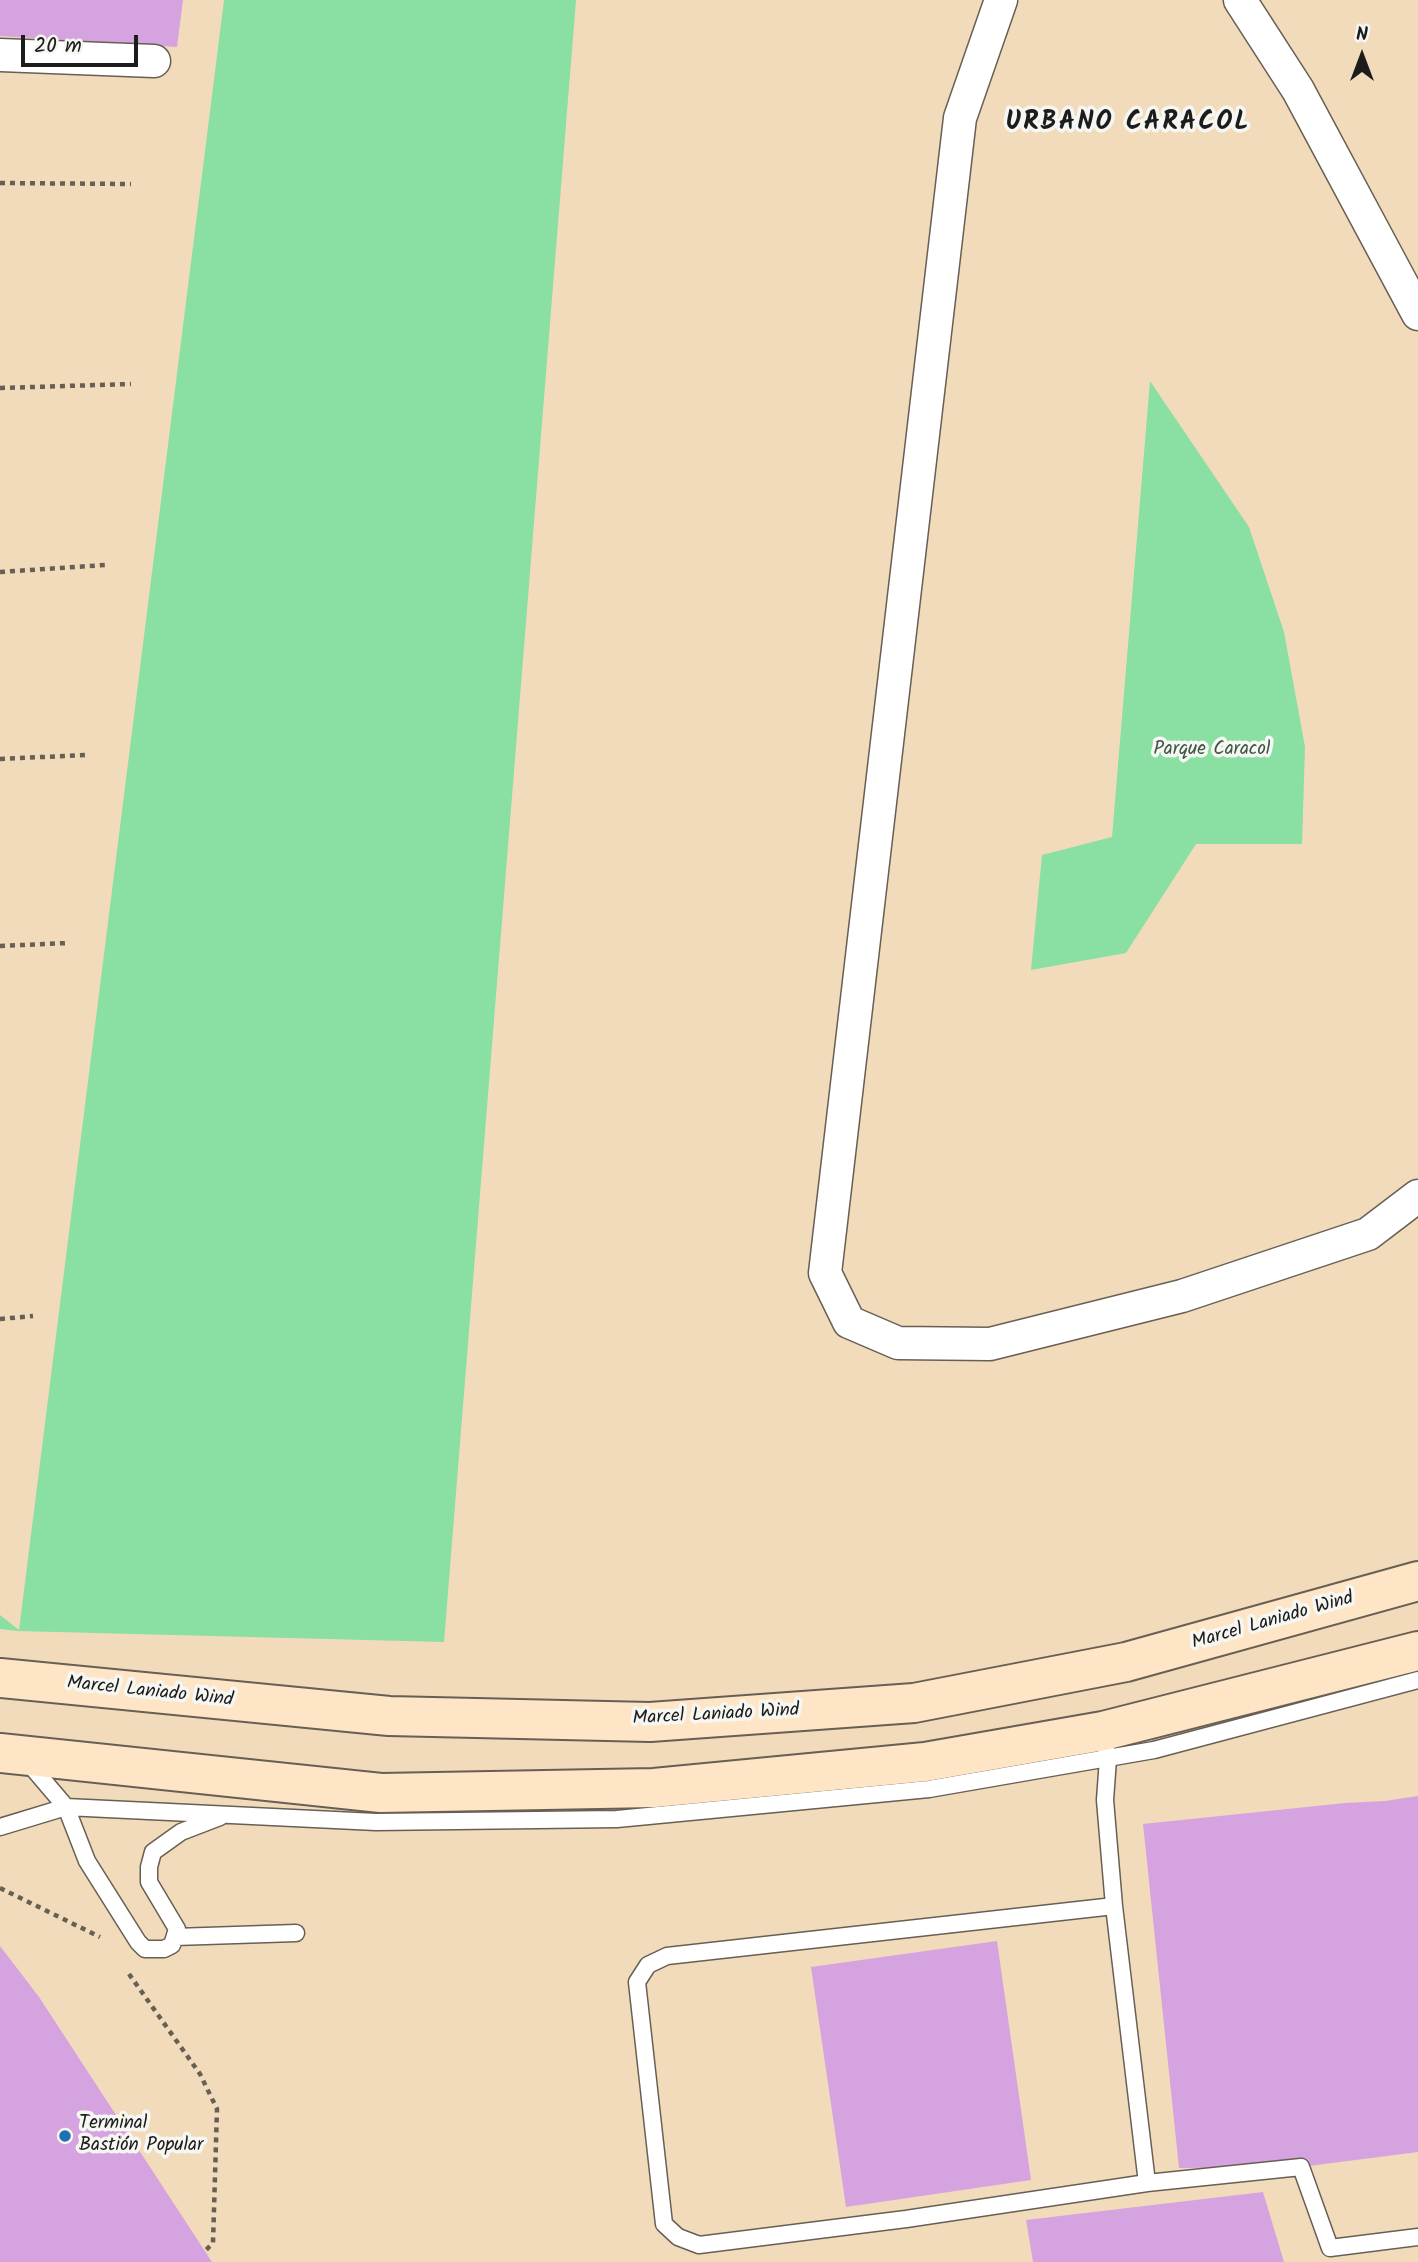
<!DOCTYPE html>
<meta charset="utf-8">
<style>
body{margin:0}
#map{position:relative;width:1418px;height:2262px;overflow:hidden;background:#f2dbbb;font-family:Kalam,sans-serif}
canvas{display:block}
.north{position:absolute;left:1327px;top:21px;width:70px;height:70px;-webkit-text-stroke:5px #f6f6f2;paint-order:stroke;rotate:0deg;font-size:19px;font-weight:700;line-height:28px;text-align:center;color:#1c1c1c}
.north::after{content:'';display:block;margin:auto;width:24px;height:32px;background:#1c1c1c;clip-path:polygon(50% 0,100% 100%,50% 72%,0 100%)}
.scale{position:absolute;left:21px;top:35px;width:117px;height:32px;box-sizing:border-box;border:4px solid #1c1c1c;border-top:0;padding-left:9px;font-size:21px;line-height:24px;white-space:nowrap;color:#1c1c1c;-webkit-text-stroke:5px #f6f6f2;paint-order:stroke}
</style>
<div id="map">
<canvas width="1418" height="2262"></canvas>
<div class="north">N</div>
<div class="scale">20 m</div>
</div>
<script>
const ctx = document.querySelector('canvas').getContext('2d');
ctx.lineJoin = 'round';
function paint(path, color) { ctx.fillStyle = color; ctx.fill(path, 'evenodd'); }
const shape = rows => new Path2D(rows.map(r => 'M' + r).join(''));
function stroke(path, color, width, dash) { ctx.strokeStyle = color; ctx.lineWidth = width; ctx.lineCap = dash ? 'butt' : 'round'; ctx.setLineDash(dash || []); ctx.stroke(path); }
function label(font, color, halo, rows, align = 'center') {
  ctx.font = font + ' Kalam,sans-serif'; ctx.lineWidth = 7; ctx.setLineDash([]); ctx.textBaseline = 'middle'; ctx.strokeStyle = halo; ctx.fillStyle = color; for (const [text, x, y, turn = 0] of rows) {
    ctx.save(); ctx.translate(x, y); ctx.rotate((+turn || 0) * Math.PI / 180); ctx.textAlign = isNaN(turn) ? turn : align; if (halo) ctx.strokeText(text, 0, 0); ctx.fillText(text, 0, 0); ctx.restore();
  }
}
paint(shape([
 [224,0,576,0,444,1642,18,1631,0,1629,0,1615,19,1630],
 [1150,381,1249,527,1284,632,1305,747,1302,844,1196,844,1126,953,1031,970,1042,855,1112,837]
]), '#8adfa2');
paint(shape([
 [0,0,183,0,177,47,0,36],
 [1418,1796,1418,2152,1301,2167,1179,2168,1143,1824,1345,1803,1385,1801],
 [997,1941,1031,2180,846,2207,811,1967],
 [0,1946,39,1997,212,2262,0,2262],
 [1263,2192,1284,2262,1033,2262,1026,2220]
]), '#d5a3df');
const service = shape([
 [1106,1749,1108,1759,1105,1800,1114,1906,1147,2183,1301,2167,1330,2248,1418,2237],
 [26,1760,66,1807,87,1861,138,1942,145,1949,164,1949,172,1945,177,1929,149,1882,149,1867,153,1852,181,1832,220,1817],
 [0,1827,66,1807,376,1822,617,1819,929,1789,1154,1750,1418,1680],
 [1114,1906,667,1956,648,1965,637,1982,664,2224,678,2237,699,2245,906,2219,1147,2183],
 [175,1937,296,1933]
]);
const minor = shape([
 [1001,0,960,118,825,1273,849,1322,898,1343,990,1344,1182,1296,1368,1234,1418,1196],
 [1240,0,1298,90,1418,314],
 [0,55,154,61]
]);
const secondary = shape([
 [0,1678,389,1716,650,1722,914,1703,1126,1662,1418,1581],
 [0,1753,381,1793,654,1788,925,1762,1103,1731,1418,1651]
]);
stroke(service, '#675f54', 19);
stroke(minor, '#675f54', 35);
stroke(secondary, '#675f54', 42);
stroke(shape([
 [0,183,131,184],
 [0,388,131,384],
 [0,572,105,565],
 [0,759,85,755],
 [0,946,68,943],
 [0,1319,33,1316],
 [0,1888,100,1937],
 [129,1974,200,2074,217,2109,213,2243,206,2250]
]), '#675f54', 4.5, [5, 5]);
stroke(service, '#fff', 16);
stroke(minor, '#fff', 32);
stroke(secondary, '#fde5c5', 38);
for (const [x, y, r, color] of [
 [65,2136,7,"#1f6fb2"]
]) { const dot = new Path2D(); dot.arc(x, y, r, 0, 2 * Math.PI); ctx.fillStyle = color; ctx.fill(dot); stroke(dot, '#f6f6f2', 2.5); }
label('19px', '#3d5644', '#f6f6f2', [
 ["Parque Caracol",1212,751]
]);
label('19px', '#1c1c1c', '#f6f6f2', [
 ["Marcel Laniado Wind",1273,1622,-16],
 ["Marcel Laniado Wind",150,1693,6],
 ["Marcel Laniado Wind",716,1716,-3]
]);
label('19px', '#1c1c1c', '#f6f6f2', [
 ["Terminal",79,2125],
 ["Bastión Popular",79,2147]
], 'left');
ctx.letterSpacing = '2px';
label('bold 26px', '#1c1c1c', '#f6f6f2', [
 ["URBANO CARACOL",1128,125]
]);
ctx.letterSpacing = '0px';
</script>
